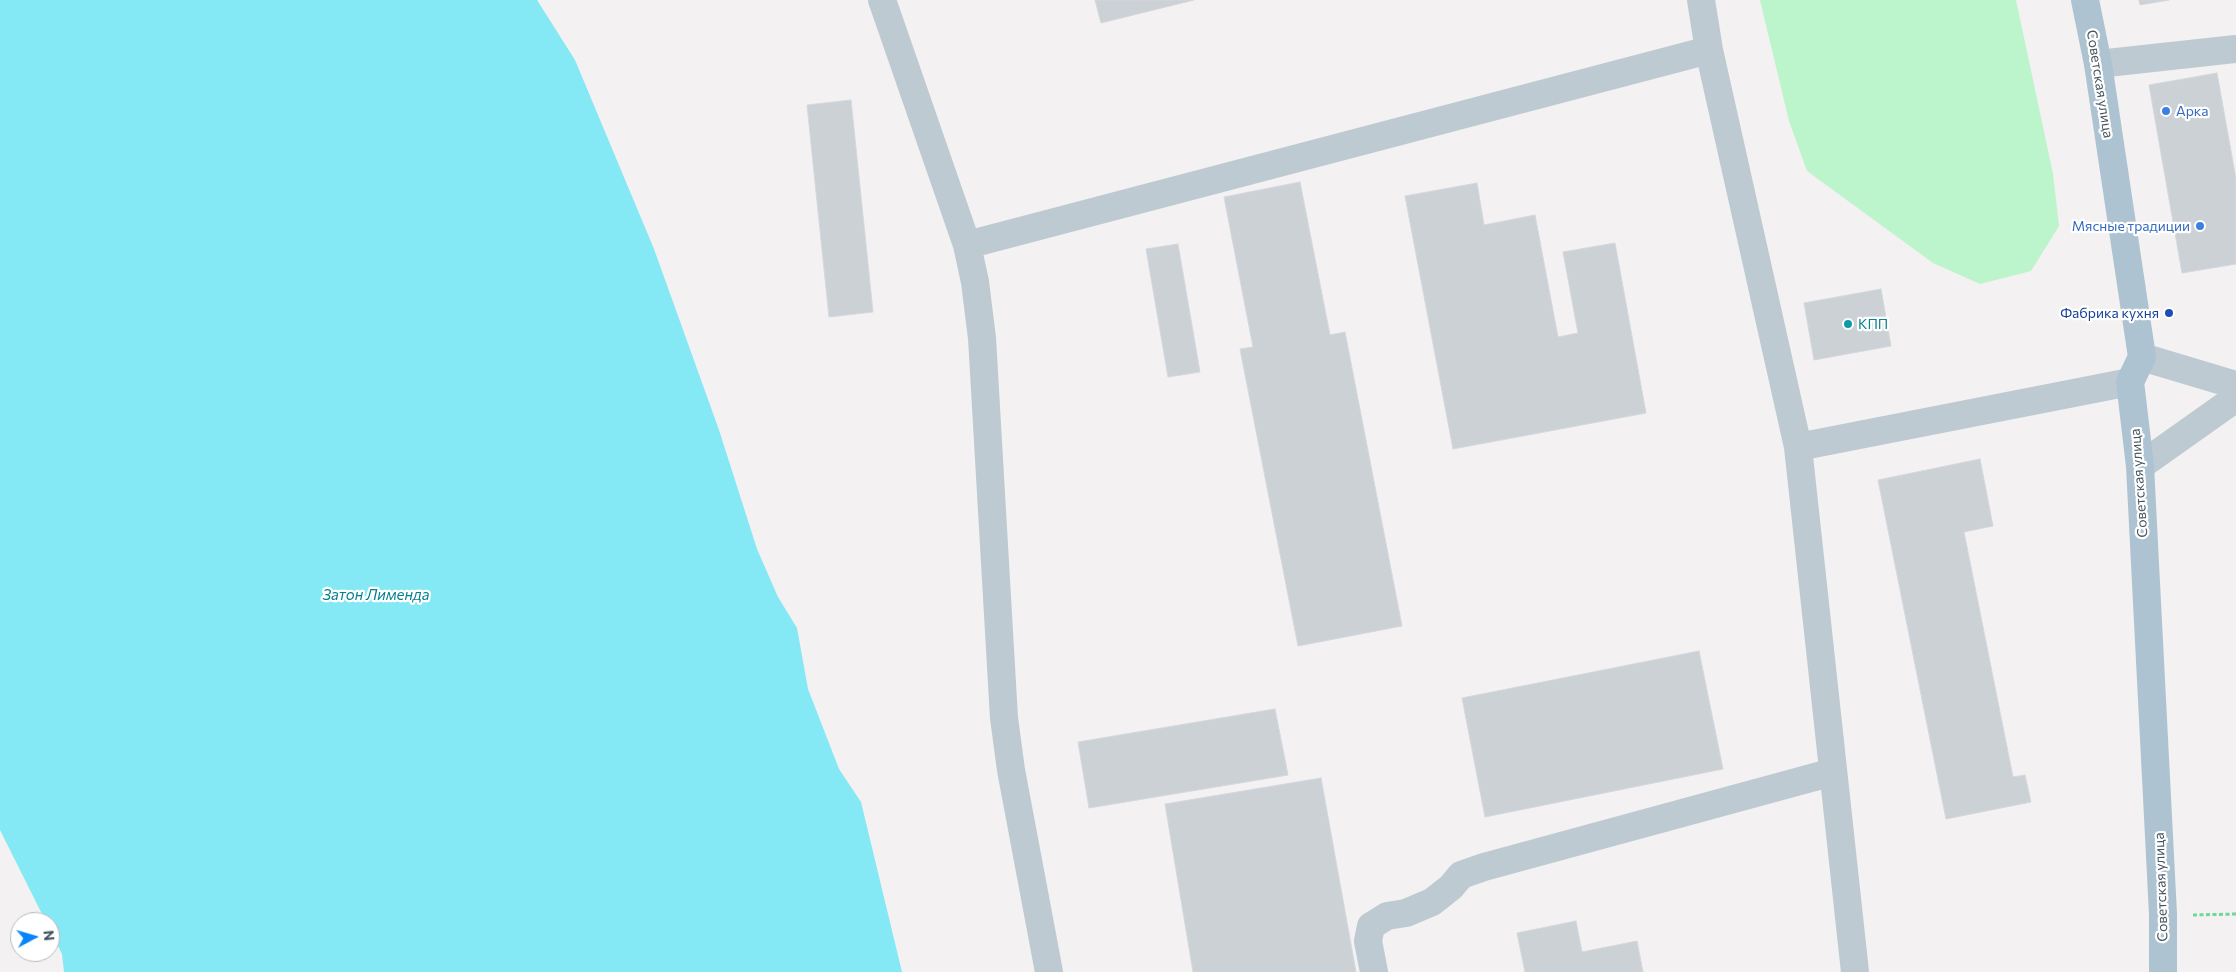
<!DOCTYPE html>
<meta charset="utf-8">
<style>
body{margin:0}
#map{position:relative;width:2236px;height:972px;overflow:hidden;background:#f3f1f1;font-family:Commissioner,sans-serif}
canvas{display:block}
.north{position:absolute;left:10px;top:912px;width:50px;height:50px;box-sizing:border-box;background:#fff;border:1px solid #b5bcbf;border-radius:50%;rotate:84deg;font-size:14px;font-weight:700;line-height:20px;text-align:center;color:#475760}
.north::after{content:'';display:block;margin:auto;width:18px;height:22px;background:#0786f7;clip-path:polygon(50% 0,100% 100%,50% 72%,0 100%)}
</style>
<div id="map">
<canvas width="2236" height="972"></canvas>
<div class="north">N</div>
</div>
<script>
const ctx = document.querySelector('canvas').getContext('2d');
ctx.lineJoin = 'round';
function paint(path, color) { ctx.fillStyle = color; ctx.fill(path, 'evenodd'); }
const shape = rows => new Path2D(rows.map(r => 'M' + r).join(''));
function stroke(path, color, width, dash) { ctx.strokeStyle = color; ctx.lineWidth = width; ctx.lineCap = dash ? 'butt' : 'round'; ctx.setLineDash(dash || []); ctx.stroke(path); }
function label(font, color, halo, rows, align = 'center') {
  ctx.font = font + ' Commissioner,sans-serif'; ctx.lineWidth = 4.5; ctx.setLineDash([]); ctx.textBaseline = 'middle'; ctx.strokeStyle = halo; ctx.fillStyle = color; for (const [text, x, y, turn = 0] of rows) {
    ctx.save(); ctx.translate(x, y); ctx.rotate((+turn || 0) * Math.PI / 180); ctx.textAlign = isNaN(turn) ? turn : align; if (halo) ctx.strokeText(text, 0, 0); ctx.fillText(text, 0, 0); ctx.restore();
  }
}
paint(shape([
 [1760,0,2016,0,2053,174,2059,226,2031,271,1980,284,1933,263,1807,171,1789,121]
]), '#bcf4cc');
paint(shape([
 [0,0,537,0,575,60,654,249,719,430,757,549,778,597,797,628,808,689,839,769,861,802,902,972,64,972,62,954,50,929,50,922,46,922,0,830]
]), '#85e8f5');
const building = shape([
 [1095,0,1194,0,1101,23,1095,0],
 [2139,0,2169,0,2140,5,2139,0],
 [2217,73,2236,179,2236,264,2182,273,2149,85,2217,73],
 [851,100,873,312,829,317,807,105,851,100],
 [1300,182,1330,335,1345,332,1402,626,1298,646,1240,349,1253,347,1224,197,1300,182],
 [1477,183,1484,225,1535,215,1558,337,1578,333,1563,252,1615,243,1646,413,1453,449,1405,196,1477,183],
 [1178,244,1200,372,1168,377,1146,249,1178,244],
 [1881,289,1891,346,1814,360,1804,303,1881,289],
 [1980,459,1993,526,1964,532,2013,777,2025,775,2031,802,1946,819,1878,480,1980,459],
 [1699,651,1723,769,1485,817,1462,698,1699,651],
 [1275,709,1288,775,1089,808,1078,742,1275,709],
 [1321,778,1356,972,1193,972,1165,804,1321,778],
 [1576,921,1582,952,1637,941,1643,972,1525,972,1517,933,1576,921]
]);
paint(building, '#ccd1d6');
stroke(building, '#d4d7dd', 1);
stroke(shape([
 [2193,915,2236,914]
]), '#70d69a', 3, [4, 2.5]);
stroke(shape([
 [882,0,967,245,975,282,982,338,1004,718,1011,770,1049,972],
 [1701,0,1709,50,1798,447,1855,972],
 [2098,64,2236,49],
 [967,245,1709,50],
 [2142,357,2236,385],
 [1798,447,2130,382],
 [2140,466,2236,398],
 [1374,972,1368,941,1371,926,1387,916,1406,913,1432,902,1451,887,1461,875,1484,867,1833,772]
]), '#bdcad1', 28);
stroke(shape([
 [2085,0,2098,64,2142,357,2130,382,2140,466,2163,914,2163,972]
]), '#aec3d2', 28);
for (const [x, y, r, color] of [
 [2166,111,5,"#3f7fe0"],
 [2200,226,5,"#3f7fe0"],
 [2169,313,5,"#1a4fb4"],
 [1848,324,5,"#0f9aa8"]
]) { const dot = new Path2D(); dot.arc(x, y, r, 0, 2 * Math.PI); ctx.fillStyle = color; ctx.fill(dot); stroke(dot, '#fff', 2); }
label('14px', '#475760', '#fff', [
 ["Советская улица",2100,84,81],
 ["Советская улица",2139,483,-94],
 ["Советская улица",2161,887,-92]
]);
label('14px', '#366cbe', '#fff', [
 ["Арка",2176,111],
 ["Мясные традиции",2190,226,"right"]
], 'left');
label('14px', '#164399', '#fff', [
 ["Фабрика кухня",2159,313]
], 'right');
label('14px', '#0d838f', '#fff', [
 ["КПП",1858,324]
], 'left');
label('italic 15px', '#047f90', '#fff', [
 ["Затон Лименда",376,595]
]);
</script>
